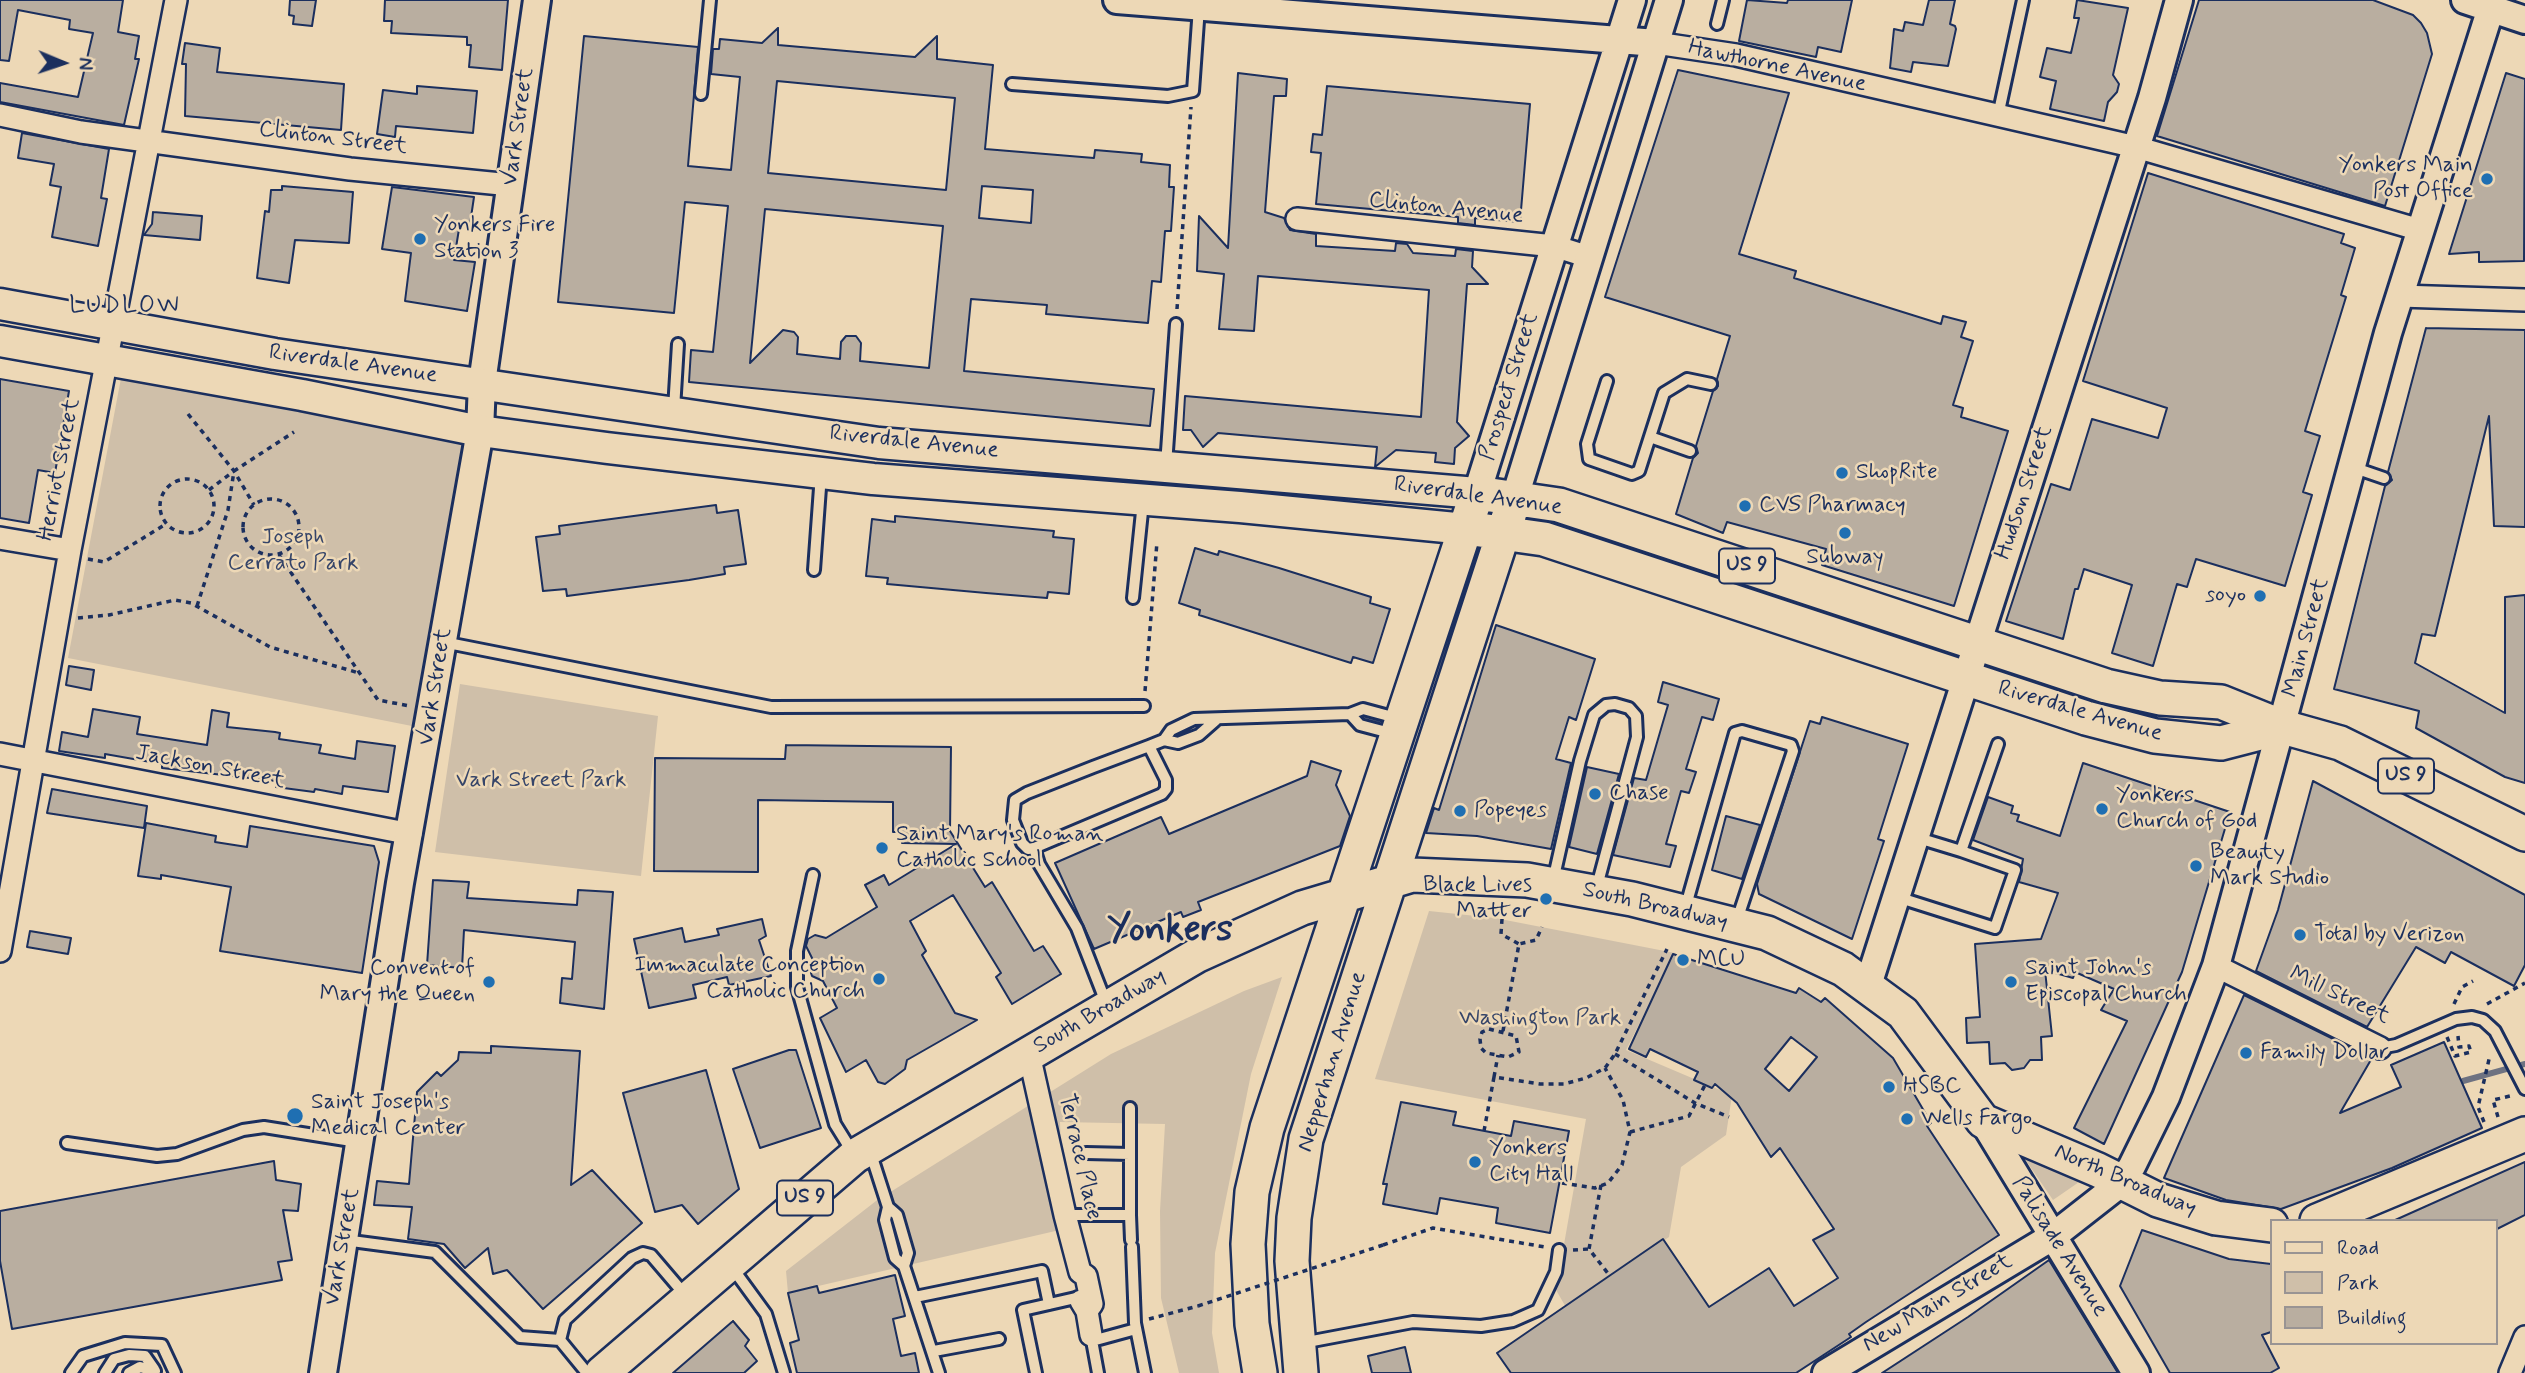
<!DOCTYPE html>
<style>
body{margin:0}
#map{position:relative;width:2525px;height:1373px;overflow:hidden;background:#edd8b6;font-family:Mynerve,sans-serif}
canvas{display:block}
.legend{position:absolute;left:2270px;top:1219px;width:228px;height:126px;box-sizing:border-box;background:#edd8b6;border:2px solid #999493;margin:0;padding:9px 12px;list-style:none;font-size:21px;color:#1b2f5e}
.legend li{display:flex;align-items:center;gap:14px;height:35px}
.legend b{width:35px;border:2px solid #999493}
.north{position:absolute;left:28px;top:28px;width:70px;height:70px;-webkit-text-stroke:5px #edd8b6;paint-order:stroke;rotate:92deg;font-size:19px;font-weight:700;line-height:28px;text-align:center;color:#1b2f5e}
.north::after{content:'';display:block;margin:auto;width:24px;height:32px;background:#1b2f5e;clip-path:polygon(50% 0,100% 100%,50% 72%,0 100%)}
</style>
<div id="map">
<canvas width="2525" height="1373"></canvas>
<ul class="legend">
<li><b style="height:9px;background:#edd8b6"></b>Road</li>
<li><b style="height:19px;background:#cfbfa9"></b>Park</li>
<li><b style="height:19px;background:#b9aea0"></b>Building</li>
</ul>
<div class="north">N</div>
</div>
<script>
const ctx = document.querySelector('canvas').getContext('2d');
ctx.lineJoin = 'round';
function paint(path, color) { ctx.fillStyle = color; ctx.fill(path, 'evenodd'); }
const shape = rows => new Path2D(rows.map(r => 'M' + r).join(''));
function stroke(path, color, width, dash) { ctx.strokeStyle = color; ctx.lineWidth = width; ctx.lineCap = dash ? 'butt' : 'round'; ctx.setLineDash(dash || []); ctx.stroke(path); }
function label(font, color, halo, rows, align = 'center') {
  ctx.font = font + ' Mynerve,sans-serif'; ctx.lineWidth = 5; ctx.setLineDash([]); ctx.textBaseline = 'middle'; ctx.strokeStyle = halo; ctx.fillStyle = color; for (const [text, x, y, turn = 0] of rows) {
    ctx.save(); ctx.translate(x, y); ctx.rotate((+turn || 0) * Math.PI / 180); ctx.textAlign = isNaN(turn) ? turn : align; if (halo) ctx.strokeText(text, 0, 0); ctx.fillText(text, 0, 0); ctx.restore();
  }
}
paint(shape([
 [122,373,467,428,417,727,68,658],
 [460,684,658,716,641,876,435,852],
 [1429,911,1495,918,1675,953,1626,1050,1732,1095,1726,1135,1681,1167,1669,1237,1610,1276,1567,1309,1556,1290,1586,1119,1375,1079],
 [1282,977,1251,1074,1215,1253,1212,1333,1219,1373,1179,1373,1161,1298,1160,1211,1165,1124,1060,1122,1064,1229,788,1293,786,1271,876,1201,1111,1054,1244,991],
 [2018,1149,2082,1180,2053,1200]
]), '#cfbfa9');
stroke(shape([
 [2463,1081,2525,1064]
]), '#6e7281', 6);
const building = shape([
 [0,0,123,0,118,32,139,36,135,59,139,59,124,125,0,102,0,83,78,97,93,33,69,29,70,20,18,10,9,61,0,60,0,0],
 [290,0,316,0,312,26,293,24,294,16,289,15,290,0],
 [385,0,508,0,502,70,469,67,471,45,467,45,467,37,391,33,392,21,384,21,385,0],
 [1747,0,1787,3,1788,0,1852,0,1841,52,1818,47,1816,57,1739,41,1747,0],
 [1929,0,1955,0,1950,24,1955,26,1956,29,1948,66,1913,62,1911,72,1890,68,1894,29,1903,31,1905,22,1923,25,1929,0],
 [2077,0,2128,8,2113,75,2119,84,2117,92,2108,102,2104,121,2050,109,2056,81,2040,77,2047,48,2071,53,2079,18,2074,18,2077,0],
 [2199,0,2373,0,2413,15,2421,23,2427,33,2432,54,2385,206,2157,136,2199,0],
 [778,28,778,45,915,57,937,36,937,59,993,65,985,149,1094,158,1095,150,1142,154,1141,162,1170,165,1169,187,1174,187,1171,231,1165,231,1161,282,1152,281,1148,323,1046,314,1047,305,971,299,964,371,1154,389,1150,426,689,382,691,350,713,352,728,206,685,202,674,313,558,302,584,36,698,47,688,166,731,170,740,77,711,74,713,49,719,49,720,39,762,43,778,28],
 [777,81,955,98,946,190,768,173,777,81],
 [982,186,1033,190,1031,223,979,218,982,186],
 [765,209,943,226,929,368,860,361,861,343,856,336,846,336,841,342,840,359,797,354,798,337,794,332,783,330,750,363,765,209],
 [185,43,220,48,217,72,344,84,341,130,185,116,186,64,182,64,185,43],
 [1678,70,1789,93,1739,254,1796,271,1794,278,1941,324,1943,316,1966,322,1961,337,1973,341,1953,405,1963,408,1961,417,2008,431,1954,606,1822,565,1826,549,1727,522,1723,533,1676,514,1693,458,1698,453,1696,446,1713,391,1718,386,1717,379,1730,336,1605,297,1678,70],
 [1238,73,1287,79,1286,96,1274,96,1265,212,1284,218,1290,230,1316,234,1316,246,1395,251,1396,243,1407,244,1413,253,1455,256,1456,249,1473,251,1472,267,1488,284,1467,284,1457,422,1469,436,1455,448,1454,464,1435,462,1436,453,1396,450,1375,467,1377,447,1218,433,1203,447,1191,430,1183,430,1185,396,1421,417,1429,290,1258,276,1254,331,1219,329,1224,274,1197,271,1199,216,1228,248,1238,73],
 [2506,73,2525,79,2524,261,2479,262,2479,252,2449,254,2506,73],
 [417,86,477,91,473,133,396,126,395,137,377,134,383,90,417,94,417,86],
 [1327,86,1530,104,1520,222,1475,218,1475,225,1458,223,1458,217,1316,204,1321,153,1311,152,1313,134,1322,135,1327,86],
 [22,133,109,149,101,198,107,199,98,246,52,237,61,187,50,185,54,164,18,158,22,133],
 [2148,173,2344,234,2341,243,2355,248,2341,295,2346,297,2305,431,2320,436,2303,492,2312,495,2285,586,2196,559,2187,587,2177,584,2153,666,2112,653,2132,585,2084,569,2078,589,2075,589,2063,639,2006,621,2051,484,2070,490,2092,419,2158,438,2167,408,2083,381,2148,173],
 [282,186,353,192,349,243,295,240,289,283,257,278,265,211,269,212,271,190,282,190,282,186],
 [392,187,474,197,470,224,459,229,454,260,475,262,467,311,405,301,411,253,382,249,392,187],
 [153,212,202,216,200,240,144,235,152,224,153,212],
 [2426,328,2525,330,2525,527,2494,526,2489,416,2435,636,2422,634,2415,663,2505,713,2505,597,2525,595,2525,783,2505,777,2416,728,2419,711,2334,689,2385,486,2392,480,2388,472,2426,328],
 [0,379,69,391,55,473,38,470,29,523,0,518,0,379],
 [716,505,717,513,738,510,746,564,724,567,725,574,689,580,567,596,566,589,543,591,536,537,560,534,559,526,716,505],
 [895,516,1054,531,1053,537,1074,539,1069,594,1048,592,1047,598,986,593,887,584,888,578,866,576,872,519,895,522,895,516],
 [1195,548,1218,555,1219,551,1279,568,1371,597,1370,603,1390,609,1373,663,1353,657,1351,663,1199,615,1200,610,1179,603,1195,548],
 [1496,625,1595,659,1576,720,1569,717,1556,759,1571,763,1551,849,1477,836,1426,833,1434,808,1439,810,1496,625],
 [69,666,94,670,91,690,66,685,69,666],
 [1663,682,1719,699,1713,720,1702,717,1686,769,1696,772,1689,793,1681,791,1666,844,1676,846,1670,867,1613,855,1634,778,1646,780,1668,705,1658,702,1663,682],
 [93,709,140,717,137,734,207,745,212,710,229,713,227,727,275,732,280,733,279,739,321,745,319,753,355,759,357,741,395,746,388,792,343,786,342,794,315,789,314,792,276,787,276,781,162,768,162,764,105,754,105,758,59,751,62,732,88,737,93,709],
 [1822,717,1908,744,1878,839,1884,841,1852,939,1759,894,1757,884,1810,721,1820,724,1822,717],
 [786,745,951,747,950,831,985,887,992,882,1034,951,1043,946,1061,974,1012,1004,996,977,1001,973,953,895,910,921,926,951,922,955,955,1013,977,1020,907,1060,905,1069,885,1084,878,1082,866,1060,846,1072,820,1018,837,1008,823,981,812,976,810,970,814,962,806,946,808,939,815,935,826,938,877,907,865,885,884,875,889,885,956,844,902,843,902,832,893,832,893,802,758,800,758,872,654,871,655,758,785,759,786,745],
 [1311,761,1341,771,1336,785,1350,816,1340,846,1198,902,1201,910,1183,917,1181,912,1094,949,1055,863,1161,817,1169,834,1307,776,1311,761],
 [2083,763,2230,812,2182,972,2104,1144,2074,1128,2127,1021,2101,1010,2114,989,2075,972,2073,978,2045,970,2052,1036,2041,1037,2042,1060,2030,1060,2024,1068,2012,1070,2005,1063,1990,1064,1989,1042,1967,1043,1966,1018,1980,1017,1975,944,2041,939,2058,893,2019,882,2023,859,1973,840,1988,797,2013,806,2011,813,2019,815,2017,821,2060,836,2083,763],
 [1587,767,1619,774,1597,854,1569,847,1587,767],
 [2313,781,2525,895,2525,965,2514,986,2451,952,2445,963,2416,947,2367,1027,2256,971,2278,910,2313,781],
 [52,789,147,806,144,828,47,813,52,789],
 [1726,816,1760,825,1742,879,1712,870,1726,816],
 [146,823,216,836,215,842,247,847,250,826,374,846,379,862,362,973,220,951,231,887,161,875,161,879,138,876,146,823],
 [433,880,469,882,467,898,577,905,578,890,613,892,604,1009,560,1003,562,978,572,979,575,942,464,930,462,968,427,965,433,880],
 [762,919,766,936,759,940,771,976,729,985,727,977,693,985,696,998,649,1008,634,939,682,928,685,942,719,935,717,929,762,919],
 [30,931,71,938,68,954,27,947,30,931],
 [1673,954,1796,993,1799,988,1821,1002,1825,998,1893,1058,1931,1123,1927,1126,1999,1235,1866,1322,1849,1334,1851,1337,1796,1373,1511,1373,1497,1353,1663,1239,1709,1307,1769,1268,1794,1306,1838,1278,1813,1240,1834,1229,1780,1148,1771,1157,1737,1103,1715,1084,1712,1088,1694,1080,1698,1072,1650,1049,1646,1057,1629,1049,1673,954],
 [1791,1037,1817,1057,1789,1091,1765,1069,1791,1037],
 [2244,995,2372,1058,2340,1113,2401,1087,2391,1065,2444,1042,2482,1128,2392,1168,2281,1209,2226,1200,2164,1178,2244,995],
 [491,1046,580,1051,571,1185,592,1170,642,1223,543,1309,507,1270,493,1274,488,1248,465,1268,444,1244,408,1239,412,1207,374,1205,377,1181,409,1184,417,1092,437,1072,441,1076,458,1060,459,1052,491,1053,491,1046],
 [789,1050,796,1050,821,1128,760,1148,733,1069,789,1050],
 [706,1070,739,1189,698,1224,682,1205,655,1212,623,1093,706,1070],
 [1401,1102,1456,1112,1453,1125,1511,1136,1514,1121,1569,1131,1550,1233,1496,1223,1498,1208,1440,1198,1437,1214,1383,1204,1387,1184,1383,1184,1401,1102],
 [274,1161,276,1180,301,1184,298,1211,283,1210,292,1260,278,1262,282,1280,12,1329,0,1261,0,1211,274,1161],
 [2525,1162,2525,1215,2495,1230,2495,1221,2393,1221,2525,1162],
 [2142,1230,2229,1259,2271,1264,2271,1332,2262,1335,2279,1368,2270,1373,2170,1373,2120,1286,2142,1230],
 [2049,1260,2118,1373,1882,1373,1968,1317,2049,1260],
 [895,1275,905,1316,893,1319,901,1356,915,1353,919,1373,797,1373,790,1343,799,1340,788,1293,817,1286,819,1293,895,1275],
 [733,1321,749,1340,745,1346,757,1361,744,1373,673,1373,733,1321],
 [1405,1347,1411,1373,1372,1373,1368,1356,1405,1347]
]);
paint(building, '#b9aea0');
stroke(building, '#1b2f5e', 2);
const service = shape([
 [1717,24,1723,0],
 [1012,84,1168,96,1193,91,1199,7],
 [701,94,710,0],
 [1998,116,2023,0],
 [1607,381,1587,444,1589,459,1632,474,1639,471,1664,393,1687,379,1711,384],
 [674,409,678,344],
 [1650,437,1690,451],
 [1166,465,1176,324],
 [2352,467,2384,478],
 [814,570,821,474],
 [1133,598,1143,502],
 [443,642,771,707,1144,706],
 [1394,734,1360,725,1350,714,1363,709,1400,719],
 [1164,740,1171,730,1194,719,1350,714],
 [1149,746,1166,780,1166,789,1162,794,1034,848,1028,849,1022,843,1013,820,1015,800,1027,793,1093,767,1149,746,1164,740,1178,743,1199,735,1216,720],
 [1915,837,1961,851,1998,744],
 [1034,848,1039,864,1077,928,1107,1005],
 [813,875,797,951,797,987,835,1124,853,1153],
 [1553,881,1580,761,1594,715,1606,705,1615,704,1629,708,1636,716,1637,737,1596,890],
 [1897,897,1995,928,2015,870,1961,851],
 [1685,909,1735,733,1742,731,1791,745,1793,751,1736,923],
 [2380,1048,2396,1045,2456,1019,2472,1017,2483,1020,2495,1031,2525,1089],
 [67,1143,157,1156,177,1154,243,1130,264,1127,358,1142],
 [870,1151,888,1207,897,1215,908,1253,904,1266],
 [1086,1153,1130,1154],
 [888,1207,885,1220,895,1258,904,1266,939,1373],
 [1065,1215,1130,1215,1130,1108],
 [1130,1215,1131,1240],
 [344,1240,435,1252,520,1337,560,1340,587,1373],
 [1132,1247,1135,1323,1145,1373],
 [731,1266,766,1314,784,1373],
 [915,1297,1042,1271,1049,1304],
 [1091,1335,1098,1373],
 [560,1340,565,1320,632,1258,643,1253,651,1255,686,1296],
 [1092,1341,1136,1329],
 [1302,1343,1413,1322,1481,1326,1513,1321,1538,1310,1556,1272,1559,1250],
 [934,1351,999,1339],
 [71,1373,83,1356,125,1343,162,1345,175,1373],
 [105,1373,114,1359,129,1355,145,1356,154,1369],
 [129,1373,140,1367,155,1371],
 [1036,1373,1023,1310,1080,1297]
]);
const minor = shape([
 [1656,43,1736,55,2136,147,2420,230],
 [0,115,81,132,350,169,511,185],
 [1297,219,1554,246,1589,257],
 [2400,296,2525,300],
 [0,538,70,550],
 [0,754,411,834],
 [0,951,70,550,176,0],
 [2216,966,2380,1048],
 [1029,1054,1065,1215,1080,1272,1086,1276,1092,1304,1087,1311],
 [1081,1301,1087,1311,1091,1335],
 [2510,1373,2525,1337]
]);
const tertiary = shape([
 [1117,0,1656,43],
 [2465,0,2525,20],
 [1477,493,1632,0],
 [1515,497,1669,0],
 [1868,985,2152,98,2179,0],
 [1983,1121,2136,1373],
 [323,1373,400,883,480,431,482,383,537,0],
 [1826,1373,2052,1237,2121,1183,2132,1166,2166,1097,2216,966,2388,333,2491,8,2490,0]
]);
const secondary = shape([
 [0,304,275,354,879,443,1477,493],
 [0,341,302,395,480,431,607,448,873,479,1240,507,1466,529]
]);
const primary = shape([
 [1480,530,1544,539,2086,718,2155,736,2221,743,2283,727],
 [2317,1221,2525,1134],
 [602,1373,855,1156,1196,956,1302,908,1412,875,1527,880,1632,899,1767,933,1843,969,1903,1013,1983,1121,2098,1170,2158,1200,2216,1218,2271,1225],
 [1260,1373,1252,1324,1248,1244,1252,1192,1267,1128,1477,493,1559,505,2106,686,2160,698,2221,702,2283,727,2340,743,2525,834],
 [1301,1373,1292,1261,1294,1218,1306,1139,1515,497]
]);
stroke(service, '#1b2f5e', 16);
stroke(minor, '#1b2f5e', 26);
stroke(tertiary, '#1b2f5e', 32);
stroke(secondary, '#1b2f5e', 35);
stroke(primary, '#1b2f5e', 38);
stroke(shape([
 [1177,309,1191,107],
 [188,414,234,471,254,505],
 '160 506a27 27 0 1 1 54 0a27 27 0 1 1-54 0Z',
 [209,490,234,471],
 '243 527a28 28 0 1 1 56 0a28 28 0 1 1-56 0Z',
 [279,555,378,700,410,706],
 [88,559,104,562,166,524],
 [197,606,228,510,234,471,294,432],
 [78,618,109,615,175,600,191,603,270,647,359,673],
 [1145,691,1157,542],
 [1502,919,1501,934,1519,944],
 [2454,1004,2462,987,2473,981],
 [2487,1004,2525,983],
 [1489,1029,1516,1036,1519,1052,1508,1057,1486,1053,1481,1048,1480,1039,1482,1032,1489,1029],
 [1503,1031,1519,944,1536,940,1542,927],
 [2447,1037,2455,1056,2471,1052,2469,1046,2459,1047,2458,1036],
 [1615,1054,1695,1103,1729,1117],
 [1494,1077,1498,1055],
 [2498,1117,2493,1100,2510,1096],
 [2484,1122,2478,1107,2490,1055],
 [1484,1131,1494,1077,1540,1084,1564,1084,1586,1078,1605,1068,1615,1054,1667,949],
 [1630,1132,1689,1116,1705,1085],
 [1562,1183,1595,1188,1608,1183,1622,1165,1630,1132,1623,1100,1605,1068],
 [1601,1185,1589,1249,1610,1276],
 [1383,1245,1433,1228,1545,1247],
 [1573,1250,1589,1249],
 [1149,1319,1198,1306]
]), '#1b2f5e', 3.5, [5, 5]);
stroke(service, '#edd8b6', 10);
stroke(minor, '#edd8b6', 21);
stroke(tertiary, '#edd8b6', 26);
stroke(secondary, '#edd8b6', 30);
stroke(primary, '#edd8b6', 33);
stroke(shape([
 [1198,1306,1383,1245]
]), '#1b2f5e', 3.5, [5, 5]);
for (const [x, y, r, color] of [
 [2487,179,7,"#1f6fb2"],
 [420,239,7,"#1f6fb2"],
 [1842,473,7,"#1f6fb2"],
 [1745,506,7,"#1f6fb2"],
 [1845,533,7,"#1f6fb2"],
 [2260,596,7,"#1f6fb2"],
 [1595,794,7,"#1f6fb2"],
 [2102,809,7,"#1f6fb2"],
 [1460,811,7,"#1f6fb2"],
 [882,848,7,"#1f6fb2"],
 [2196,866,7,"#1f6fb2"],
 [1546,899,7,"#1f6fb2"],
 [2300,935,7,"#1f6fb2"],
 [1683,960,7,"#1f6fb2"],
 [879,979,7,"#1f6fb2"],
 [489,982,7,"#1f6fb2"],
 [2011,982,7,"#1f6fb2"],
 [2246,1053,7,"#1f6fb2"],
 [1889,1087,7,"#1f6fb2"],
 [295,1116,9,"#1f6fb2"],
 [1907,1119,7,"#1f6fb2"],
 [1475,1162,7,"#1f6fb2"]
]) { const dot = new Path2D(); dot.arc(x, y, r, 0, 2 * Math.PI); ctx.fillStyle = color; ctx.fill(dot); stroke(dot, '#edd8b6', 2.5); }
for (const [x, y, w] of [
 [1747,566,56],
 [2406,776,56],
 [805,1198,56]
]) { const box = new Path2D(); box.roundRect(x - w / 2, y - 17.5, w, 35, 5); ctx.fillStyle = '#edd8b6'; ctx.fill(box); stroke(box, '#1b2f5e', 2); }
label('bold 21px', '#1b2f5e', null, [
 ["US 9",1747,566],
 ["US 9",2406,776],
 ["US 9",805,1198]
]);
label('23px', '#1b2f5e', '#edd8b6', [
 ["Hawthorne Avenue",1777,67,12],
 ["Vark Street",519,127,-82],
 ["Clinton Street",333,139,7],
 ["Clinton Avenue",1446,209,6],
 ["Riverdale Avenue",353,365,8],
 ["Prospect Street",1510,387,-73],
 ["Riverdale Avenue",914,443,6],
 ["Herriot Street",60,470,-79],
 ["Hudson Street",2025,493,-72],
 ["Riverdale Avenue",1478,497,8],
 ["Main Street",2307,638,-75],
 ["Vark Street",436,687,-81],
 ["Riverdale Avenue",2080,712,16],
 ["Jackson Street",210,768,11],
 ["South Broadway",1655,907,13],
 ["Mill Street",2339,996,25],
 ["South Broadway",1100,1012,-30],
 ["Nepperhan Avenue",1333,1062,-73],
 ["Terrace Place",1079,1157,77],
 ["North Broadway",2125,1181,23],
 ["Vark Street",343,1247,-80],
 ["Palisade Avenue",2059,1247,58],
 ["New Main Street",1938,1304,-31]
]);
label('23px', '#1b2f5e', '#edd8b6', [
 ["Yonkers Main",2473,166,"right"],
 ["Post Office",2473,192,"right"],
 ["Yonkers Fire",434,226],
 ["Station 3",434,252],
 ["ShopRite",1856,473],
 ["CVS Pharmacy",1759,506],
 ["Subway",1845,558,"center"],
 ["soyo",2246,596,"right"],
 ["Chase",1609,794],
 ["Yonkers",2116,796],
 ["Church of God",2116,822],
 ["Popeyes",1474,811],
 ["Saint Mary's Roman",896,835],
 ["Catholic School",896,861],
 ["Beauty",2210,853],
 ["Mark Studio",2210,879],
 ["Black Lives",1532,886,"right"],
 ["Matter",1532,912,"right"],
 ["Total by Verizon",2314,935],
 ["MCU",1697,960],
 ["Immaculate Conception",865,966,"right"],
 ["Catholic Church",865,992,"right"],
 ["Convent of",475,969,"right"],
 ["Mary the Queen",475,995,"right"],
 ["Saint John's",2025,969],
 ["Episcopal Church",2025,995],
 ["Family Dollar",2260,1053],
 ["HSBC",1903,1087],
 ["Saint Joseph's",311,1103],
 ["Medical Center",311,1129],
 ["Wells Fargo",1921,1119],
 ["Yonkers",1489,1149],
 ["City Hall",1489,1175]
], 'left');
label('23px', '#364569', '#edd8b6', [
 ["Joseph",293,538],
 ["Cerrato Park",293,564],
 ["Vark Street Park",541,781],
 ["Washington Park",1540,1019]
]);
ctx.letterSpacing = '2px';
label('24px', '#1b2f5e', '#edd8b6', [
 ["LUDLOW",125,307]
]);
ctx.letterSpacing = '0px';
label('bold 37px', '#1b2f5e', '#edd8b6', [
 ["Yonkers",1170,932]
]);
</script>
